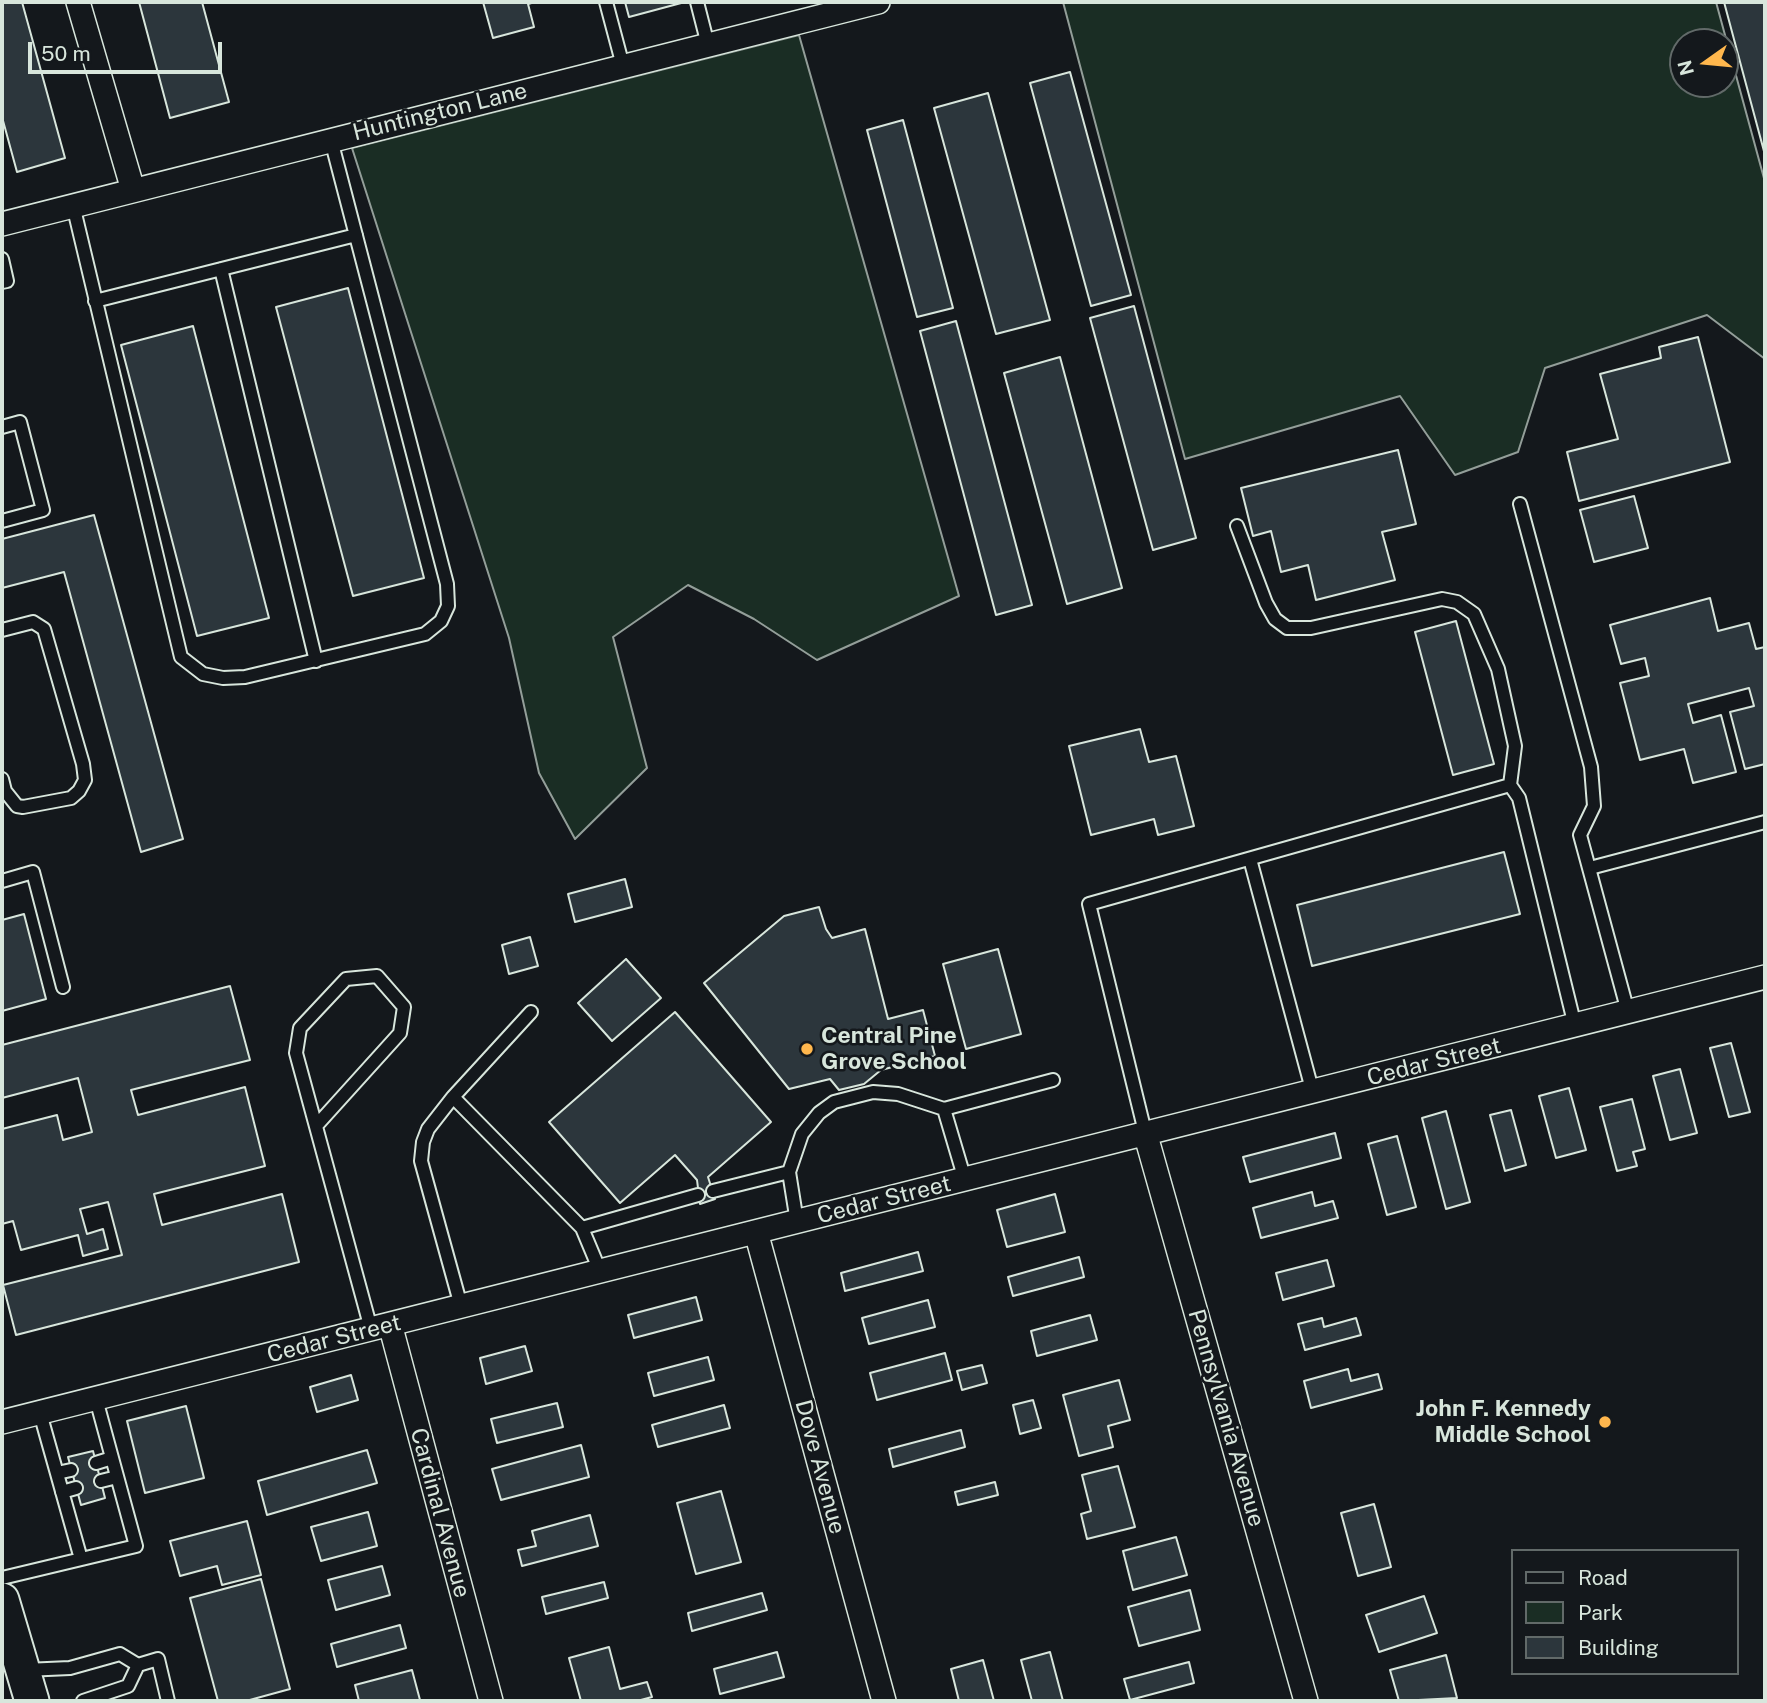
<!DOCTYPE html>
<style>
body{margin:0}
#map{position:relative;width:1767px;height:1703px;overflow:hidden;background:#14181c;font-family:"Public Sans",sans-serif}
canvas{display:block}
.frame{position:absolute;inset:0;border:4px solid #d8e6dc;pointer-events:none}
.legend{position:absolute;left:1511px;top:1549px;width:228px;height:126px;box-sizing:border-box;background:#14181c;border:2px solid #626a69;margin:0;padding:9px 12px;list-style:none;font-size:21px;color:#d8e6dc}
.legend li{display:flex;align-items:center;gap:14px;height:35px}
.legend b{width:35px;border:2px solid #626a69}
.north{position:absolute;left:1669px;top:28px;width:70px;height:70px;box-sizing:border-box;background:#14181c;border:2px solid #626a69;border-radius:50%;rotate:255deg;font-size:19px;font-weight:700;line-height:28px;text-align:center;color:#d8e6dc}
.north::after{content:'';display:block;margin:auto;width:24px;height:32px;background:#ffb74d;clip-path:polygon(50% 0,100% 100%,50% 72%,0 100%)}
.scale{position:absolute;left:28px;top:42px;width:194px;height:32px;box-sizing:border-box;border:4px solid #d8e6dc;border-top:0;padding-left:9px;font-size:21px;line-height:24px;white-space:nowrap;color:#d8e6dc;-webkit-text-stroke:5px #14181c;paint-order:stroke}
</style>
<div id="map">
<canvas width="1767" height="1703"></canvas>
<div class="frame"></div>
<ul class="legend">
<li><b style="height:9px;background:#14181c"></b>Road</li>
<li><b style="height:19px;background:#1a2d24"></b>Park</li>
<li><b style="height:19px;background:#2c363c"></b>Building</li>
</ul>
<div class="north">N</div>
<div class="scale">50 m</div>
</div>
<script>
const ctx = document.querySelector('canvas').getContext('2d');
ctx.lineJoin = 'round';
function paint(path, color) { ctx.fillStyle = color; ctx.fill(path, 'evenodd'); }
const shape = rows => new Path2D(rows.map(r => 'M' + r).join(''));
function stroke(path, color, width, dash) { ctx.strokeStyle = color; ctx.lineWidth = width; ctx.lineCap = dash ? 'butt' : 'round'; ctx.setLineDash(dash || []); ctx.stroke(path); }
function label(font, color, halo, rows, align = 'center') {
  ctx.font = font + ' "Public Sans",sans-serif'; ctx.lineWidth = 5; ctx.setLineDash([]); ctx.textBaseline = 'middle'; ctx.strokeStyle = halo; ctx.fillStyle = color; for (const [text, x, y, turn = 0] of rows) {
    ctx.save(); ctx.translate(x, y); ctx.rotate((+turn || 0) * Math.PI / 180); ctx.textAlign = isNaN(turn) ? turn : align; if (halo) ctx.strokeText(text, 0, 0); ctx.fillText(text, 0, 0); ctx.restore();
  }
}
const green = shape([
 [1063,2,1716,2,1765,182,1765,359,1707,315,1545,368,1518,452,1455,475,1400,396,1185,459,1063,2],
 [1683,42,1725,42,1725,84,1683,84,1683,42],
 [799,35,959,596,817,660,754,619,688,585,613,637,647,768,575,839,539,773,509,638,352,148,799,35]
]);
paint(green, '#1a2d24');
stroke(green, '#939e99', 2);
const building = shape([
 [2,2,22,2,65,158,17,172,2,117,2,2],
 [139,2,202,2,229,102,170,118,139,2],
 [483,2,535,2,528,4,534,27,493,38,483,2],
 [625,2,685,2,629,17,625,2],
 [1724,2,1765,2,1765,155,1724,2],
 [1070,72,1131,295,1091,306,1030,83,1070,72],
 [988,93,1050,320,996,334,934,108,988,93],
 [903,120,953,308,917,317,867,130,903,120],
 [348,288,424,578,353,596,276,307,348,288],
 [1134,306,1196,538,1153,550,1090,318,1134,306],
 [956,321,1032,605,996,615,920,331,956,321],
 [193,326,269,618,197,636,121,345,193,326],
 [1698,337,1730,462,1579,501,1567,452,1618,439,1600,374,1661,358,1659,347,1698,337],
 [1060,357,1122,588,1067,604,1004,373,1060,357],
 [1398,450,1416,524,1382,532,1395,580,1316,600,1308,565,1281,572,1271,531,1253,536,1241,488,1398,450],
 [1634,496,1648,548,1594,562,1580,510,1634,496],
 [94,515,183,839,141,852,64,572,2,588,2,539,94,515],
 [1710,598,1718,631,1749,623,1756,649,1765,647,1765,764,1745,769,1730,712,1754,706,1749,688,1688,704,1693,723,1721,715,1736,772,1693,783,1684,749,1640,760,1620,683,1649,676,1645,658,1621,664,1610,625,1710,598],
 [1456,621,1494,764,1453,775,1415,632,1456,621],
 [1140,729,1149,762,1176,756,1194,826,1158,835,1154,819,1091,835,1069,746,1140,729],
 [1504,852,1520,914,1312,966,1297,905,1504,852],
 [625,879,632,907,575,922,568,894,625,879],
 [819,907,826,929,832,938,865,929,888,1019,923,1010,935,1056,881,1070,864,1084,839,1090,830,1079,789,1089,704,983,784,916,819,907],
 [24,914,46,999,2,1011,2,920,24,914],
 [530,937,538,966,509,974,502,945,530,937],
 [998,949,1021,1034,966,1049,943,964,998,949],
 [626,959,661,998,612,1041,578,1003,626,959],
 [230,986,250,1060,131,1090,138,1115,245,1087,265,1166,154,1194,162,1225,282,1194,299,1262,16,1335,3,1285,122,1255,108,1202,80,1209,87,1234,103,1229,108,1249,83,1256,78,1235,21,1250,13,1221,2,1224,2,1129,57,1115,63,1140,92,1132,78,1078,2,1098,2,1045,230,986],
 [675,1012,771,1122,708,1177,715,1199,700,1204,697,1180,675,1155,620,1203,549,1122,675,1012],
 [1731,1043,1750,1112,1729,1117,1710,1048,1731,1043],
 [1680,1069,1697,1133,1670,1140,1653,1076,1680,1069],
 [1569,1088,1586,1150,1556,1158,1539,1096,1569,1088],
 [1632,1099,1645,1149,1633,1152,1637,1166,1617,1171,1600,1107,1632,1099],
 [1511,1110,1526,1165,1505,1171,1490,1115,1511,1110],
 [1446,1111,1470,1202,1446,1209,1422,1118,1446,1111],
 [1335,1133,1341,1158,1250,1182,1243,1157,1335,1133],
 [1397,1136,1416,1207,1387,1215,1368,1144,1397,1136],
 [1312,1192,1315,1206,1333,1201,1338,1218,1261,1238,1253,1208,1312,1192],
 [1055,1194,1065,1232,1007,1247,997,1210,1055,1194],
 [918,1252,923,1271,845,1291,841,1273,918,1252],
 [1079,1257,1084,1277,1013,1296,1008,1277,1079,1257],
 [1327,1260,1334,1286,1283,1300,1276,1273,1327,1260],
 [696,1297,702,1320,634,1338,628,1315,696,1297],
 [928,1300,935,1327,869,1344,862,1318,928,1300],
 [1090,1315,1097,1340,1037,1356,1031,1331,1090,1315],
 [1322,1318,1324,1327,1356,1318,1361,1335,1305,1350,1298,1324,1322,1318],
 [525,1346,532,1371,486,1384,480,1358,525,1346],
 [945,1353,952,1380,877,1400,870,1373,945,1353],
 [708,1357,714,1380,654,1396,648,1373,708,1357],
 [982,1365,987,1383,962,1390,957,1371,982,1365],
 [1348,1369,1351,1381,1378,1374,1382,1389,1311,1408,1304,1381,1348,1369],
 [351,1375,358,1400,317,1412,310,1387,351,1375],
 [1119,1380,1130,1420,1108,1426,1113,1447,1079,1456,1063,1395,1119,1380],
 [1033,1400,1041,1428,1020,1434,1013,1405,1033,1400],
 [557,1403,563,1427,497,1443,491,1419,557,1403],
 [724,1405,730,1428,658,1447,652,1425,724,1405],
 [186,1406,204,1478,145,1493,127,1421,186,1406],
 [961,1430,965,1447,893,1467,889,1449,961,1430],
 [581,1445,589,1477,501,1500,492,1469,581,1445],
 [367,1450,377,1483,267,1515,258,1481,367,1450],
 [93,1451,105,1498,81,1505,68,1457,93,1451],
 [1118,1466,1135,1527,1087,1539,1081,1514,1091,1511,1082,1475,1118,1466],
 [995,1482,998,1495,958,1505,955,1492,995,1482],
 [721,1491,741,1562,696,1574,677,1503,721,1491],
 [1374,1504,1391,1567,1358,1576,1341,1513,1374,1504],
 [368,1512,377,1546,321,1561,311,1527,368,1512],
 [590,1515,598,1546,522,1566,518,1550,536,1546,532,1531,590,1515],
 [247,1521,261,1575,222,1585,217,1566,180,1576,170,1541,247,1521],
 [1176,1537,1187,1575,1133,1590,1123,1551,1176,1537],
 [382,1566,390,1595,336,1610,328,1580,382,1566],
 [261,1579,290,1689,246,1701,218,1701,190,1598,261,1579],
 [604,1582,608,1598,546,1614,542,1597,604,1582],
 [1190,1590,1200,1630,1139,1646,1128,1607,1190,1590],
 [762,1593,767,1610,692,1631,688,1613,762,1593],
 [1424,1596,1437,1633,1379,1652,1366,1615,1424,1596],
 [400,1625,406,1648,337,1667,331,1644,400,1625],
 [609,1647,620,1689,647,1682,652,1697,637,1701,581,1701,569,1658,609,1647],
 [777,1652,784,1677,720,1694,714,1669,777,1652],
 [1050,1652,1063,1701,1032,1701,1021,1660,1050,1652],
 [1446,1655,1457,1698,1399,1701,1390,1670,1446,1655],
 [983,1660,994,1701,959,1701,951,1669,983,1660],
 [1189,1662,1194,1683,1130,1700,1124,1679,1189,1662],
 [412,1670,420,1700,359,1701,355,1685,412,1670]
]);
paint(building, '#2c363c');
stroke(building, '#d8e6dc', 2);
const lane = shape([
 [606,2,623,66],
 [697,2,708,45],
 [73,205,181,657,203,674,223,678,245,677,425,634,441,621,448,606,447,584,331,140],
 [2,259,7,281,2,282],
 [221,269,316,661],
 [95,301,356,235],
 [2,427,20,422,43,510,2,521],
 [1520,504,1591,767,1594,806,1580,835,1628,1012],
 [1237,526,1266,603,1275,619,1287,628,1311,628,1442,599,1457,602,1474,614,1498,669,1515,746,1510,785],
 [2,630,33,622,44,629,83,764,85,780,79,791,71,798,23,807,17,806,5,791,2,779],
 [1250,859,1313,1093],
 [1590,868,1765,822],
 [2,881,33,872,63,987],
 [453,1097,531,1012],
 [944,1109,965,1180],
 [316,1126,400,1033,404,1007,377,976,346,979,300,1028,296,1053,371,1329],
 [1146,1136,1089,904,1510,785,1519,798,1575,1026],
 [713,1191,789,1172],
 [797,1222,789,1172,802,1134,819,1113,834,1102,873,1092,898,1094,944,1109,1053,1080],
 [582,1228,698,1195],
 [461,1306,421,1161,423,1142,428,1129,453,1097,582,1228,600,1271],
 [40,1413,81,1559],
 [96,1463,112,1458],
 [57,1473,71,1470],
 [101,1481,117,1477],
 [62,1492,76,1488],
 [2,1578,136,1546,96,1399],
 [25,1670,70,1668,120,1654,138,1665,158,1659,168,1701],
 [83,1701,128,1686,138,1665]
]);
const street = shape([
 [78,2,133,190],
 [2,224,878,2],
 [1146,1136,1306,1701],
 [756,1232,884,1701],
 [390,1324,491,1701],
 [2,1422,1765,977]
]);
const secondary = shape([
 [2,1600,32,1701]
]);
stroke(lane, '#d8e6dc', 16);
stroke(street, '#d8e6dc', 26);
stroke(secondary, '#d8e6dc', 37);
stroke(lane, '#14181c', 12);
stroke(street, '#14181c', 23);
stroke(secondary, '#14181c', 33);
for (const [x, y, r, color] of [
 [807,1049,7,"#ffb74d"],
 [1605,1422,7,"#ffb74d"]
]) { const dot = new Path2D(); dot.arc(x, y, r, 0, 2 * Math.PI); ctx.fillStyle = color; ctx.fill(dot); stroke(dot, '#14181c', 2.5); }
label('23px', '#d8e6dc', '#14181c', [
 ["Huntington Lane",440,112,-14],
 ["Cedar Street",1434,1062,-14],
 ["Cedar Street",884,1200,-14],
 ["Cedar Street",334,1339,-14],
 ["Pennsylvania Avenue",1226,1418,74],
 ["Dove Avenue",820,1467,75],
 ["Cardinal Avenue",440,1513,75]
]);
label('bold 23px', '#d8e6dc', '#14181c', [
 ["Central Pine",821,1036],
 ["Grove School",821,1062],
 ["John F. Kennedy",1591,1409,"right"],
 ["Middle School",1591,1435,"right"]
], 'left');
</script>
